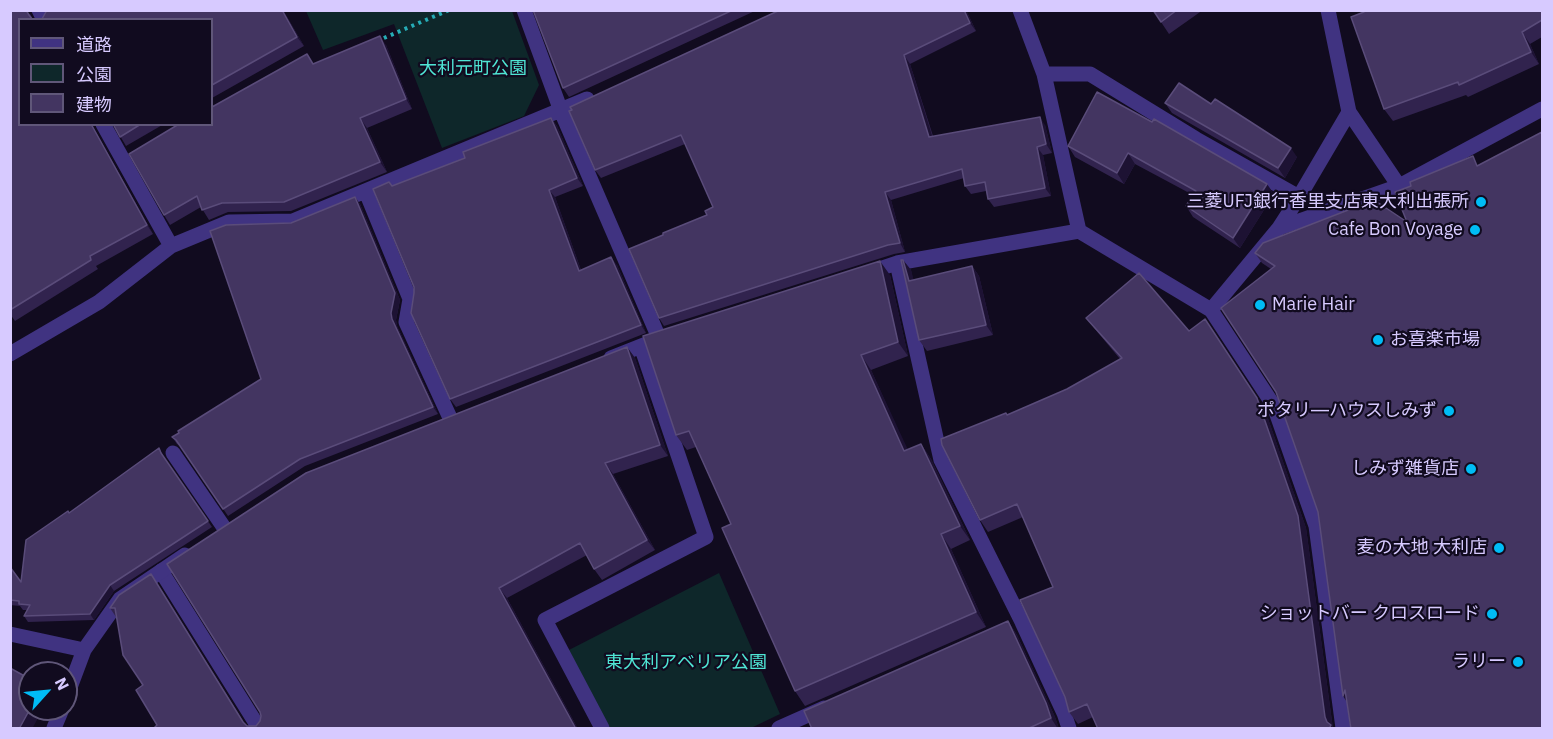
<!DOCTYPE html>
<meta charset="utf-8">
<style>
body{margin:0}
#map{position:relative;width:1553px;height:739px;overflow:hidden;background:#110b1f;font-family:"IBM Plex Sans","Noto Sans JP",sans-serif}
canvas{display:block}
.frame{position:absolute;inset:0;border:12px solid #d7caff;pointer-events:none}
.legend{position:absolute;left:18px;top:18px;width:195px;height:108px;box-sizing:border-box;background:#110b1f;border:2px solid #605779;margin:0;padding:8px 10px;list-style:none;font-size:18px;color:#d7caff}
.legend li{display:flex;align-items:center;gap:12px;height:30px}
.legend b{width:30px;border:2px solid #605779}
.north{position:absolute;left:18px;top:661px;width:60px;height:60px;box-sizing:border-box;background:#110b1f;border:2px solid #605779;border-radius:50%;rotate:63deg;font-size:16px;font-weight:700;line-height:24px;text-align:center;color:#d7caff}
.north::after{content:'';display:block;margin:auto;width:21px;height:27px;background:#00bcf5;clip-path:polygon(50% 0,100% 100%,50% 72%,0 100%)}
</style>
<div id="map">
<canvas width="1553" height="739"></canvas>
<div class="frame"></div>
<ul class="legend">
<li><b style="height:8px;background:#403381"></b>道路</li>
<li><b style="height:16px;background:#0e272a"></b>公園</li>
<li><b style="height:16px;background:#433561"></b>建物</li>
</ul>
<div class="north">N</div>
</div>
<script>
const ctx = document.querySelector('canvas').getContext('2d');
ctx.lineJoin = 'round';
function paint(path, color) { ctx.fillStyle = color; ctx.fill(path, 'evenodd'); }
const shape = rows => new Path2D(rows.map(r => 'M' + r).join(''));
function stroke(path, color, width, dash) { ctx.strokeStyle = color; ctx.lineWidth = width; ctx.lineCap = dash ? 'butt' : 'round'; ctx.setLineDash(dash || []); ctx.stroke(path); }
function label(font, color, halo, rows, align = 'center') {
  ctx.font = font + ' "IBM Plex Sans","Noto Sans JP",sans-serif'; ctx.lineWidth = 4.5; ctx.setLineDash([]); ctx.textBaseline = 'middle'; ctx.strokeStyle = halo; ctx.fillStyle = color; for (const [text, x, y, turn = 0] of rows) {
    ctx.save(); ctx.translate(x, y); ctx.rotate((+turn || 0) * Math.PI / 180); ctx.textAlign = isNaN(turn) ? turn : align; if (halo) ctx.strokeText(text, 0, 0); ctx.fillText(text, 0, 0); ctx.restore();
  }
}
paint(shape([
 [306,11,512,11,539,85,524,116,442,148,394,24,323,50],
 [719,573,780,714,751,728,610,728,567,651]
]), '#0e272a');
stroke(shape([
 [377,41,449,10]
]), '#26acb6', 4, [3, 4.5]);
stroke(shape([
 [173,453,225,529],
 [161,571,259,728]
]), '#403381', 15);
stroke(shape([
 [39,10,44,20],
 [524,10,561,111,659,338],
 [1020,10,1044,74,1079,231],
 [1328,10,1349,112,1399,186],
 [1044,74,1090,74,1196,139,1299,197],
 [103,124,171,246],
 [366,192,410,299,406,322,451,420],
 [1279,228,1299,197,1349,112],
 [897,263,941,460,1022,622,1064,713,1069,728],
 [867,273,897,263,1079,231,1211,310,1279,228,1399,186,1542,109],
 [1211,310,1274,406,1316,526,1343,728],
 [10,354,99,302,171,246,229,222,293,221,587,99],
 [611,358,664,337],
 [10,634,84,650],
 [66,698,84,650,120,599,185,555],
 [54,728,62,709],
 [602,728,545,620,706,537,641,346],
 [779,728,824,708]
]), '#403381', 15);
paint(shape([
 [10,10,30,14,153,234,96,266,98,269,15,321,10,314],
 [47,10,283,10,304,46,212,98,212,20,42,19],
 [533,10,757,10,569,97,563,88],
 [966,10,976,31,910,64,933,136,1045,125,1052,153,1043,155,1051,196,994,207,988,199,986,191,971,194,965,186,964,178,891,200,905,252,894,254,664,326,659,318,663,235,707,215,713,207,685,144,601,178,595,170,780,11],
 [1153,10,1203,10,1169,34],
 [1542,10,1542,37,1530,44,1539,64,1468,97,1466,95,1393,121,1384,109,1364,12],
 [386,45,412,109,367,128,387,172,291,211,228,212,209,220,201,207,170,225,164,215,314,64],
 [1097,92,1274,194,1240,248,1193,217,1186,206,1193,195,1135,164,1124,184,1075,157,1068,146],
 [1165,103,1211,104,1297,157,1285,178,1172,113],
 [551,118,557,126,583,186,555,197,581,270,617,265,646,333,456,407,450,399,414,287,389,182,392,186,465,158],
 [113,124,164,124,126,146],
 [1479,165,1318,512,1271,269,1262,263,1255,253,1407,222],
 [355,197,360,204,400,300,396,320,397,326,438,414,305,466,228,516,181,447,177,444,172,437,261,379,291,223],
 [903,260,911,270,913,280,972,266,979,276,993,335,927,351,919,340],
 [890,275,908,356,871,370,907,450,921,444,931,459,970,540,951,549,986,627,805,706,795,691,731,524,696,447,687,450,676,435],
 [1086,318,1189,331,1265,410,1306,528,1333,729,1098,729,1093,717,1078,724,1069,712,1053,587,1023,517,988,532,980,520,1007,415,1067,389,1120,359,1095,329],
 [627,347,635,358,668,456,613,474,655,550,602,580,594,569,587,555,507,598,578,729,154,729,157,725,116,617,110,608,158,585,245,724,247,726,256,726],
 [159,448,165,459,212,527,114,591,94,620,28,622,24,616,27,610,23,610,20,606,10,605,10,567,21,582,69,513],
 [1008,621,1017,635,1055,717,1059,729,812,729]
]), '#31234e');
paint(shape([
 [282,10,283,10,304,46,297,37],
 [964,10,966,10,976,31,970,23],
 [1522,32,1530,44,1539,64,1531,52],
 [380,36,386,45,412,109,406,99],
 [904,55,910,64,935,145,929,137],
 [1040,117,1045,125,1052,153,1046,144],
 [360,118,367,128,387,172,380,162],
 [551,118,557,126,583,186,577,178],
 [91,124,93,124,94,129,153,234,147,225],
 [1037,147,1043,155,1051,196,1045,188],
 [1291,148,1297,157,1285,178,1278,168],
 [1128,153,1135,164,1124,184,1117,173],
 [1267,184,1274,194,1240,248,1233,238],
 [549,190,555,197,584,279,579,271],
 [885,192,891,200,905,252,900,243],
 [355,197,360,204,400,300,396,320,397,326,438,414,433,407,392,319],
 [611,257,617,265,646,333,641,325],
 [903,260,911,270,917,292,909,281],
 [880,261,890,275,908,356,898,342],
 [972,266,979,276,993,335,986,325],
 [1213,331,1265,410,1306,528,1333,729,1329,729,1327,722],
 [627,347,635,358,668,456,660,445],
 [861,355,871,370,915,465,904,451],
 [921,444,931,459,970,540,960,526],
 [605,463,613,474,655,550,647,540],
 [941,534,951,549,986,627,976,612],
 [151,574,158,585,248,729,243,722],
 [110,585,114,591,94,620,90,614],
 [499,588,507,598,578,729,576,729],
 [1008,621,1017,635,1055,717,1059,729,1058,729,1051,718],
 [30,679,30,698,24,690],
 [1345,690,1350,707,1343,696],
 [30,709,43,709,32,729,19,729]
]), '#1d1233');
const building = shape([
 [10,10,26,10,29,15,32,19,35,20,20,20,20,124,91,124,147,225,90,256,91,260,10,310,10,10],
 [47,10,282,10,297,37,212,85,212,20,40,20,42,19,47,10],
 [533,10,733,10,563,88,533,10],
 [780,10,964,10,970,23,904,55,929,137,1040,117,1046,144,1037,147,1045,188,988,199,985,182,965,186,962,169,885,192,900,243,888,245,659,318,629,249,663,235,663,233,707,215,705,211,713,207,681,135,595,170,569,111,572,110,570,107,780,10],
 [1153,10,1177,10,1161,22,1153,10],
 [1363,10,1542,10,1542,20,1522,32,1531,52,1459,85,1458,82,1384,109,1351,17,1364,12,1363,10],
 [380,36,406,99,360,118,380,162,284,202,222,203,202,210,197,196,164,215,129,154,179,124,212,124,212,107,307,54,313,64,380,36],
 [1179,83,1211,104,1215,99,1291,148,1278,168,1165,103,1179,83],
 [1097,92,1152,122,1154,119,1267,184,1233,238,1186,206,1196,191,1128,153,1117,173,1068,146,1097,92],
 [551,118,577,178,549,190,579,271,611,257,641,325,450,399,411,313,414,293,414,287,373,189,389,182,392,186,465,158,463,152,551,118],
 [113,124,141,124,120,137,113,124],
 [1542,132,1542,729,1351,729,1345,690,1343,696,1318,512,1276,392,1221,308,1275,266,1255,253,1263,243,1374,200,1407,222,1395,192,1411,186,1410,182,1473,156,1477,166,1542,132],
 [355,197,395,293,391,313,392,319,433,407,300,459,223,509,176,440,172,437,179,433,178,431,261,379,210,231,226,225,291,223,355,197],
 [901,260,903,260,909,281,972,266,986,325,919,340,901,260],
 [880,261,898,342,861,355,904,451,921,444,960,526,941,534,976,612,795,691,722,528,731,524,689,431,676,435,643,336,880,261],
 [1139,273,1189,331,1205,319,1257,398,1298,516,1325,717,1327,722,1331,725,1329,729,1098,729,1087,704,1069,712,1065,697,1020,600,1053,587,1017,504,980,520,942,445,941,439,1006,413,1007,415,1067,389,1122,358,1086,318,1139,273],
 [627,347,660,445,605,463,647,540,594,569,580,543,499,588,576,729,154,729,154,728,157,725,136,690,143,685,123,655,115,608,110,608,119,595,151,574,243,722,247,726,256,726,260,721,261,716,260,712,167,564,306,473,627,347],
 [159,448,161,453,208,521,110,585,90,614,24,616,30,605,19,604,19,601,10,600,10,567,21,582,26,540,68,511,69,513,159,448],
 [1008,621,1046,703,1051,718,1027,729,812,729,804,711,1008,621],
 [10,668,30,679,24,690,30,693,30,709,19,729,10,729,10,668]
]);
paint(building, '#433561');
stroke(building, '#5a4c7a', 1.5);
for (const [x, y, r, color] of [
 [1481,202,6,"#00bcf5"],
 [1475,230,6,"#00bcf5"],
 [1260,305,6,"#00bcf5"],
 [1378,340,6,"#00bcf5"],
 [1449,411,6,"#00bcf5"],
 [1471,469,6,"#00bcf5"],
 [1499,548,6,"#00bcf5"],
 [1492,614,6,"#00bcf5"],
 [1518,662,6,"#00bcf5"]
]) { const dot = new Path2D(); dot.arc(x, y, r, 0, 2 * Math.PI); ctx.fillStyle = color; ctx.fill(dot); stroke(dot, '#110b1f', 2); }
label('18px', '#4fe5d4', '#110b1f', [
 ["大利元町公園",473,69],
 ["東大利アベリア公園",686,663]
]);
label('18px', '#d7caff', '#110b1f', [
 ["三菱UFJ銀行香里支店東大利出張所",1469,202],
 ["Cafe Bon Voyage",1463,230],
 ["Marie Hair",1272,305,"left"],
 ["お喜楽市場",1390,340,"left"],
 ["ポタリ―ハウスしみず",1437,411],
 ["しみず雑貨店",1459,469],
 ["麦の大地 大利店",1487,548],
 ["ショットバー クロスロード",1480,614],
 ["ラリー",1506,662]
], 'right');
</script>
